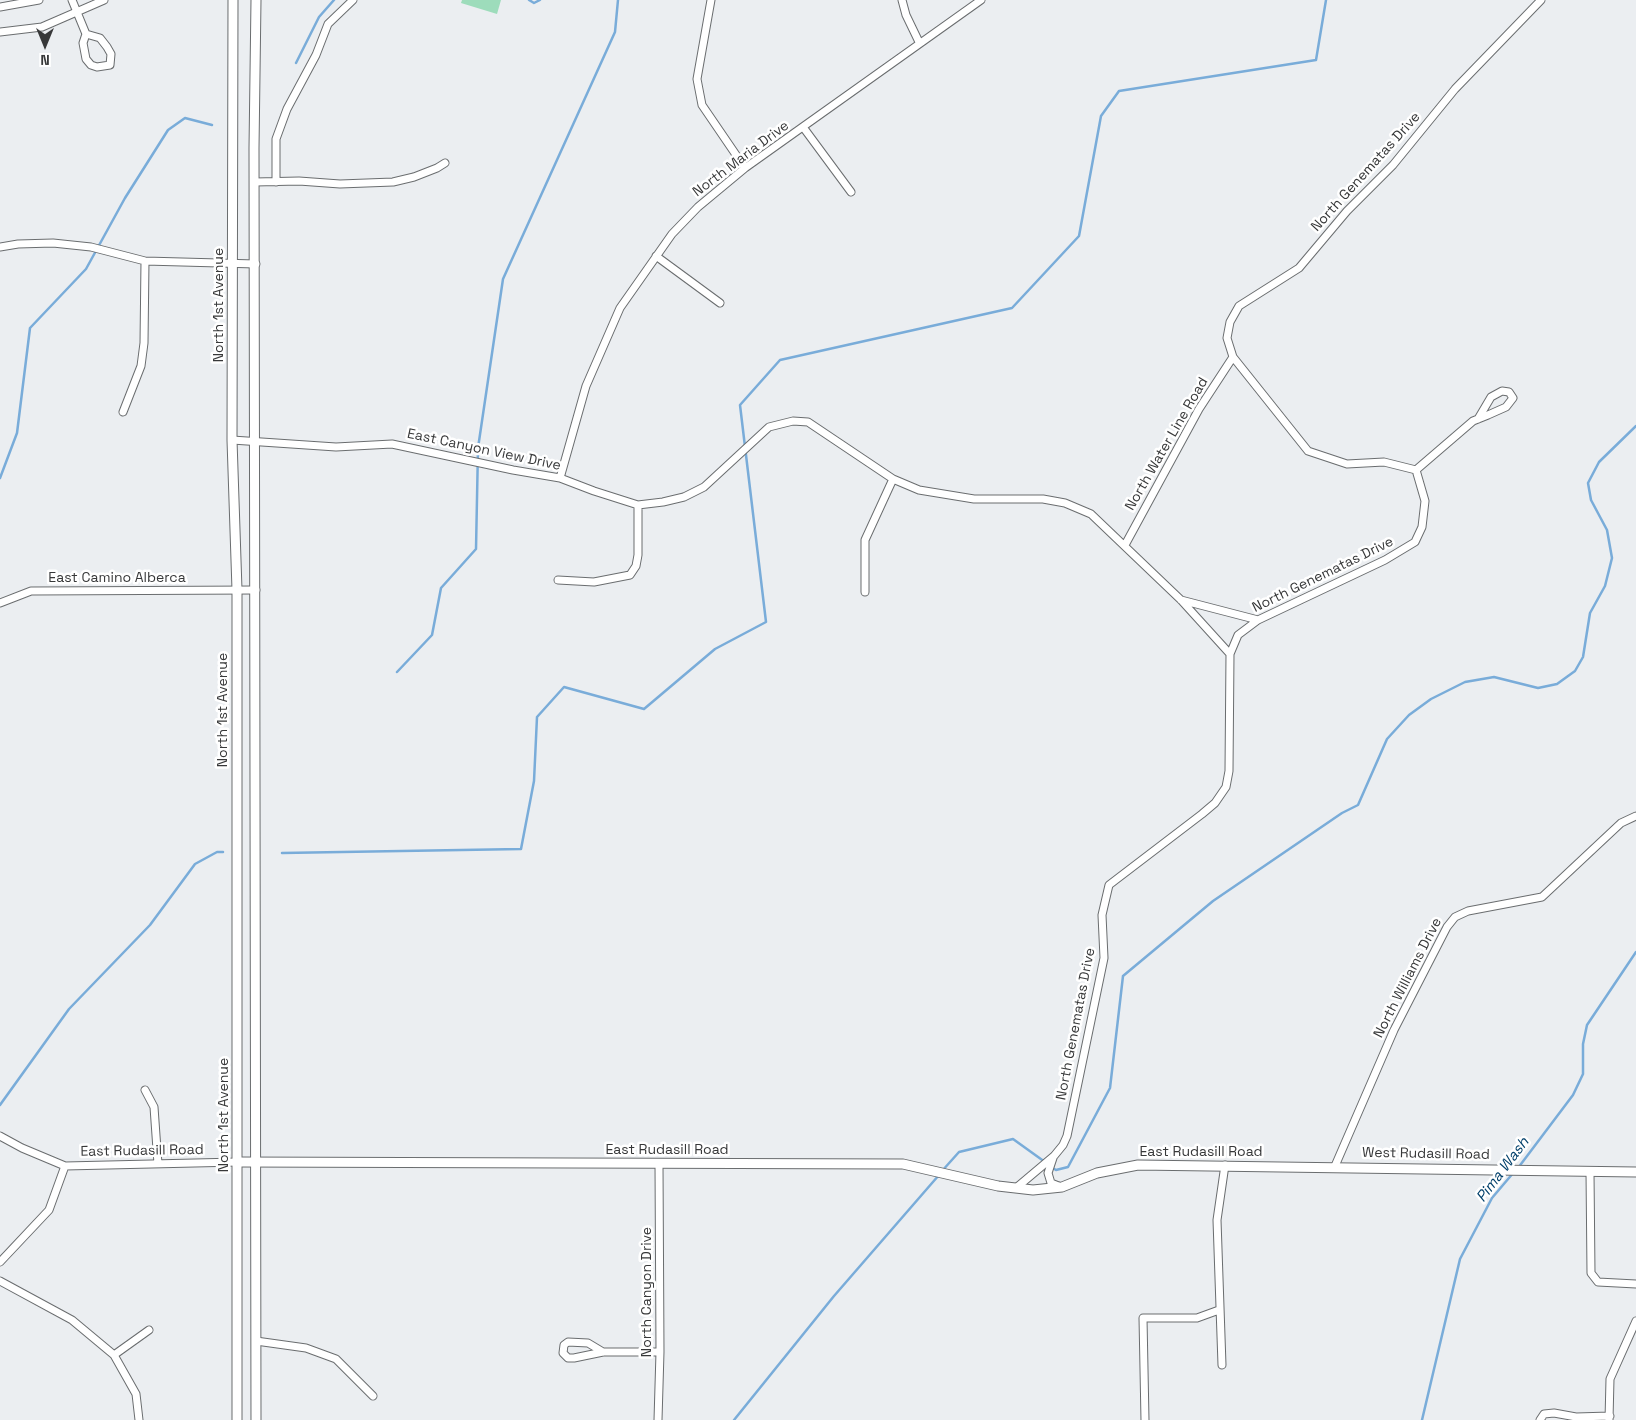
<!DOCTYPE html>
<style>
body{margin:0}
#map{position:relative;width:1636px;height:1420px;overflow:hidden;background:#ebeef1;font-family:"Space Grotesk",sans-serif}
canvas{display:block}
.north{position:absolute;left:20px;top:20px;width:50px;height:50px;-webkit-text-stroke:4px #fff;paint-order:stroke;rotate:180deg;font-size:14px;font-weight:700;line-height:20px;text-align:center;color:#373839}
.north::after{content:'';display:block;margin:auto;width:18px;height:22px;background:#373839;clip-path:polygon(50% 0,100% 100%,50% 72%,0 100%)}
</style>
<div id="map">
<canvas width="1636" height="1420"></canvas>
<div class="north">N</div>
</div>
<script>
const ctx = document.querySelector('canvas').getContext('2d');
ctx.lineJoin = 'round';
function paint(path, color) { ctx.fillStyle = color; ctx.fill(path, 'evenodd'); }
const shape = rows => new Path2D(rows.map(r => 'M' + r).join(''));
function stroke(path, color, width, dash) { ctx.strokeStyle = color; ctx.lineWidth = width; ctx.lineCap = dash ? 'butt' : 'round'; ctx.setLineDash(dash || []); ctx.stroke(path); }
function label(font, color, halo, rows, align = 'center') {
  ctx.font = font + ' "Space Grotesk",sans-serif'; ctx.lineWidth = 5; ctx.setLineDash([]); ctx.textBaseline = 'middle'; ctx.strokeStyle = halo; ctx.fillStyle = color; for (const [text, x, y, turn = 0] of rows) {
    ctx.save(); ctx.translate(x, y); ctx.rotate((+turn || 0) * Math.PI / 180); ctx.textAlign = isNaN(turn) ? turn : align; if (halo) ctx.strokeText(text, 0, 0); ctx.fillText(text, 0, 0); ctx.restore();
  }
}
paint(shape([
 [462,0,501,0,497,14,461,3]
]), '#9ddcbb');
stroke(shape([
 [529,0,534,3,540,0],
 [296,63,319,17,334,0],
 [0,478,17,433,30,328,86,269,125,198,168,130,185,118,212,125],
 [397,672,432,635,441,588,476,549,478,448,503,279,615,32,618,0],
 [282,853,521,849,534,781,537,717,564,687,644,709,715,649,766,622,740,405,780,360,1012,308,1079,236,1101,116,1119,91,1316,60,1326,0],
 [0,1105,69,1009,150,925,195,864,217,852,223,852],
 [1051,1167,1056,1170,1068,1167,1110,1088,1123,976,1213,901,1342,813,1358,805,1387,739,1409,715,1431,699,1465,682,1494,677,1538,688,1557,684,1575,671,1583,657,1590,613,1605,586,1612,558,1607,530,1591,500,1588,483,1599,462,1636,426],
 [1518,1168,1573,1095,1583,1074,1583,1044,1587,1025,1636,952],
 [942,1171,959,1152,1013,1139,1045,1162],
 [734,1420,834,1296,939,1175],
 [1422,1420,1460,1259,1492,1198,1514,1172]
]), '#79acd9', 2.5);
const minor = shape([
 [72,0,86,34,83,43,86,59,91,65,97,67,110,65,111,54,107,47,100,38,86,34],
 [711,0,697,79,702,105,745,168],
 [902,0,906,15,919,42],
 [0,7,39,0],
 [0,32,42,27,104,0],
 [803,127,851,192],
 [255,182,299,181,340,184,393,182,414,177,437,168,445,163],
 [276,182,276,139,287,109,316,55,328,24,353,0],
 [0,247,18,244,53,243,91,247,145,261,256,264],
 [656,256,720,303],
 [123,412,141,366,144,343,145,261],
 [232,440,336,447,392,444,513,470,560,478,594,491,638,505,663,502,684,497,704,487,769,427,793,421,808,422,893,479,919,490,974,499,1043,499,1065,503,1091,514,1181,600,1230,654],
 [1416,470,1473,421,1488,415,1506,407,1513,398,1509,392,1502,391,1491,397,1478,419],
 [560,478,586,386,620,308,672,234,698,207,745,168,981,0],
 [1125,545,1199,409,1233,357],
 [558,580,594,582,630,575,636,566,638,555,638,505],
 [865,592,865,540,893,479],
 [1181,600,1258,620],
 [0,603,31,591,256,590],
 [145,1090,154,1107,158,1164],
 [0,1136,22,1148,65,1166,238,1162],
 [1053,1158,1048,1173,1051,1183,1061,1187],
 [1335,1166,1394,1030,1447,927,1455,917,1468,911,1542,897,1621,823,1636,816],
 [1590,1172,1591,1273,1598,1282,1636,1284],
 [1016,1188,1054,1156,1063,1145,1067,1136,1104,958,1102,915,1109,885,1202,814,1215,803,1226,787,1229,771,1230,654,1238,635,1258,620,1385,560,1415,542,1422,527,1425,501,1416,470,1384,462,1347,464,1308,451,1233,357,1227,338,1230,322,1239,306,1299,268,1347,211,1393,165,1455,89,1541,0],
 [0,1262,49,1210,65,1166],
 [0,1281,72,1320,114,1355,136,1394,139,1420],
 [256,1341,306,1348,336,1359,373,1396],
 [603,1352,588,1343,568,1342,564,1345,563,1353,568,1358,574,1358,603,1352,660,1352],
 [114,1355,149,1330],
 [1222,1365,1217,1220,1225,1165],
 [658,1420,660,1352,659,1164],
 [1145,1420,1143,1318,1197,1318,1219,1310],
 [1540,1420,1544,1414,1554,1413,1576,1417,1610,1416],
 [1609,1420,1610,1379,1636,1321]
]);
const tertiary = shape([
 [238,1162,903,1164,998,1186,1033,1190,1062,1187,1097,1173,1138,1165,1636,1172]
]);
const secondary = shape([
 [233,0,232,440,237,590,237,1420],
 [256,0,254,148,256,1420]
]);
stroke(minor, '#6a6d6f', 9);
stroke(tertiary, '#6a6d6f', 11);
stroke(secondary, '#6a6d6f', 11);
stroke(minor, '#fff', 7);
stroke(tertiary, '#fff', 9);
stroke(secondary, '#fff', 9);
label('14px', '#373839', '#fff', [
 ["North Maria Drive",741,159,-37],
 ["North Genematas Drive",1366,172,-48],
 ["North 1st Avenue",219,305,-90],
 ["North Water Line Road",1167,444,-60],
 ["East Canyon View Drive",484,450,12],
 ["North Genematas Drive",1323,575,-26],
 ["East Camino Alberca",117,578],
 ["North 1st Avenue",223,710,-90],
 ["North Williams Drive",1408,978,-63],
 ["North Genematas Drive",1076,1024,-79],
 ["North 1st Avenue",224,1115,-90],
 ["East Rudasill Road",667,1150],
 ["East Rudasill Road",142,1151,-1],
 ["East Rudasill Road",1201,1152],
 ["West Rudasill Road",1426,1154,1],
 ["North Canyon Drive",647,1292,-90]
]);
label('italic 15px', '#03416b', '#fff', [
 ["Pima Wash",1503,1170,-53]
]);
</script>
